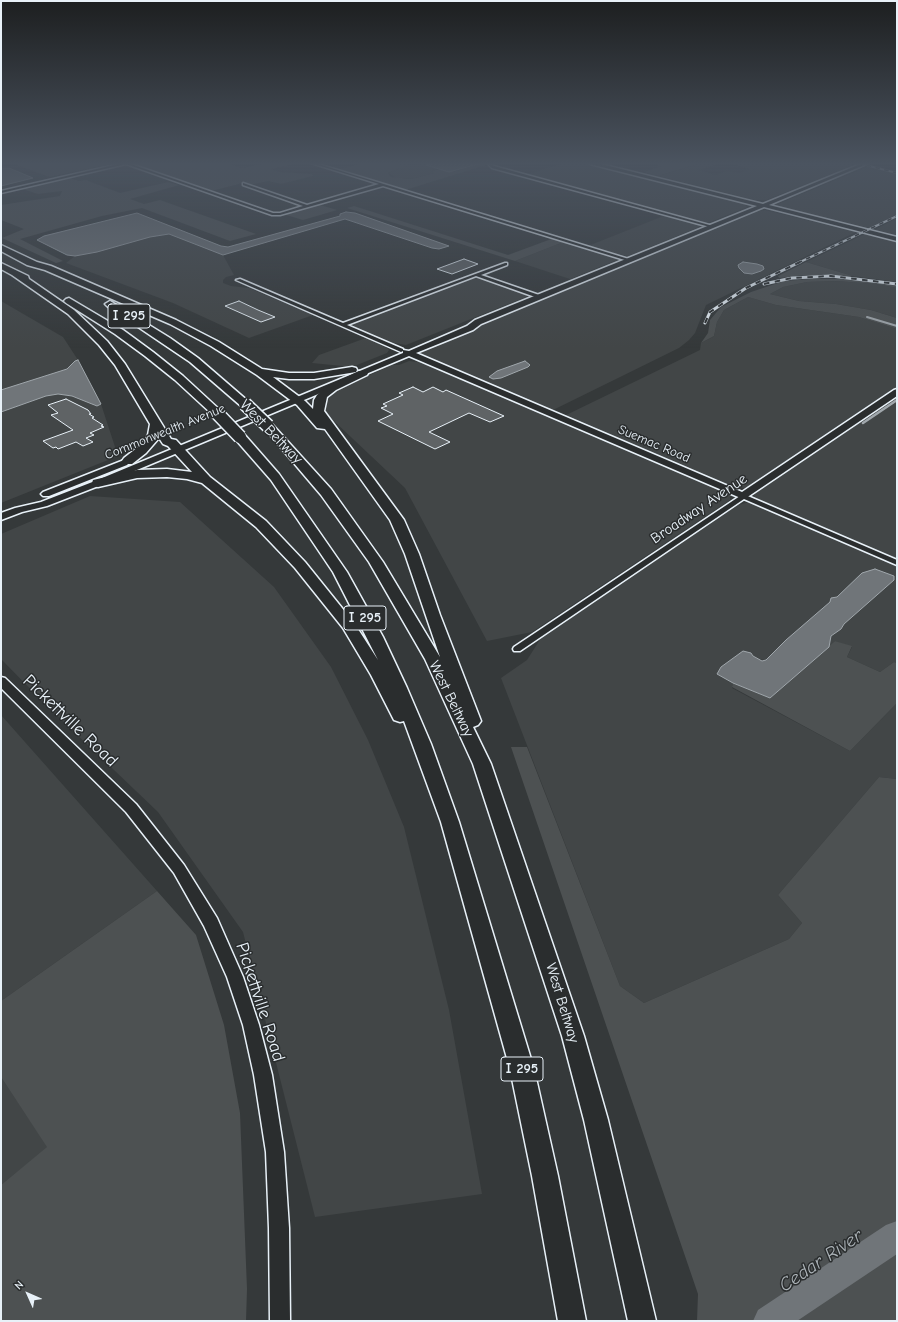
<!DOCTYPE html>
<style>
body{margin:0}
#map{position:relative;width:898px;height:1322px;overflow:hidden;background:#35393a;font-family:"Comic Neue",sans-serif}
canvas{display:block}
.frame{position:absolute;inset:0;border:2px solid #e8f1f8;pointer-events:none}
.north{position:absolute;left:8px;top:1274px;width:40px;height:40px;-webkit-text-stroke:3px #2a2d2e;paint-order:stroke;rotate:315deg;font-size:11px;font-weight:700;line-height:16px;text-align:center;color:#e8f1f8}
.north::after{content:'';display:block;margin:auto;width:14px;height:18px;background:#e8f1f8;clip-path:polygon(50% 0,100% 100%,50% 72%,0 100%)}
</style>
<div id="map">
<canvas width="898" height="1322"></canvas>
<div class="frame"></div>
<div class="north">N</div>
</div>
<script>
const ctx = document.querySelector('canvas').getContext('2d');
ctx.lineJoin = 'round';
function paint(path, color) { ctx.fillStyle = color; ctx.fill(path, 'evenodd'); }
const shape = rows => new Path2D(rows.map(r => 'M' + r).join(''));
function stroke(path, color, width, dash) { ctx.strokeStyle = color; ctx.lineWidth = width; ctx.lineCap = dash ? 'butt' : 'round'; ctx.setLineDash(dash || []); ctx.stroke(path); }
function label(font, color, halo, rows, align = 'center') {
  ctx.font = font + ' "Comic Neue",sans-serif'; ctx.lineWidth = 3; ctx.setLineDash([]); ctx.textBaseline = 'middle'; ctx.strokeStyle = halo; ctx.fillStyle = color; for (const [text, x, y, turn = 0] of rows) {
    ctx.save(); ctx.translate(x, y); ctx.rotate((+turn || 0) * Math.PI / 180); ctx.textAlign = isNaN(turn) ? turn : align; if (halo) ctx.strokeText(text, 0, 0); ctx.fillText(text, 0, 0); ctx.restore();
  }
}
paint(shape([
 [395,163,404,163,410,165,426,164,439,169,432,171,435,173,412,179,396,178,388,173,404,166],
 [564,163,582,163,743,203,747,207,710,222,705,223,683,218,524,175],
 [701,163,718,164,699,170,715,175,726,171,740,173,749,169,729,163,850,163,856,164,766,200,755,200,658,176],
 [869,166,897,174,897,214,869,228,781,207,778,204],
 [765,210,856,232,706,305,695,333,689,340,679,348,551,411,421,354,422,351,523,308,759,211],
 [666,215,687,221,699,225,699,227,628,256,613,253,588,246],
 [897,218,897,235,874,230],
 [169,234,223,255,234,275,226,277,223,280,223,283,231,286,249,288,313,315,249,338,173,303,66,263,75,256,97,252,150,237],
 [865,234,897,242,897,282,853,276,806,262],
 [566,241,608,254,617,258,617,260,570,279,515,261],
 [474,278,482,278,527,295,526,297,406,345,394,343,354,326,353,324,357,321],
 [836,281,877,284,897,288,897,318,871,310,836,304,799,301,770,294,783,287,807,282],
 [748,297,776,305,859,317,897,329,897,389,754,486,744,488,732,487,718,483,562,417,700,350,701,343,714,336,717,322,724,310],
 [1,301,63,337,78,360,75,361,67,369,1,390],
 [366,338,387,348,389,350,387,353,352,367,312,363,319,355],
 [409,361,418,362,441,370,725,491,730,496,730,500,532,632,487,641,405,488,335,422,325,415,322,407,323,401,327,401,332,394,341,388,392,365,399,365],
 [58,394,72,396,97,406,101,404,118,456,1,503,1,412,46,396],
 [897,396,897,559,758,499,754,496,755,492],
 [90,496,180,502,274,587,331,667,368,740,404,827,449,1010,482,1194,315,1217,243,932,158,812,48,707,1,659,1,534],
 [746,503,753,503,897,565,897,663,894,662,880,672,847,657,852,647,835,641,829,647,831,636,841,629,844,624,862,574,837,597,831,598,830,602,766,660,757,659,751,653,717,674,733,683,732,688,850,751,897,703,897,779,879,777,778,895,802,923,789,939,644,1003,620,986,501,678,527,660,541,638,738,505],
 [1,715,157,891,1,1001],
 [1,1077,48,1147,1,1185]
]), '#424647');
paint(shape([
 [12,163,115,163,49,177],
 [131,163,226,163,242,168,266,163,299,163,271,169,280,172,312,174,313,176,281,184,268,181,250,185,243,183,211,191],
 [364,163,395,163,405,166,388,173,391,177,412,179,434,173,432,171,439,169,452,172,482,163,493,163,405,190,340,169],
 [649,163,701,163,658,176,644,172,661,166],
 [67,177,79,181,86,180,120,193,168,182,179,185,130,199,144,204,160,200,256,234,230,241,142,208,102,216,20,239,63,261,56,263,2,238,24,229,1,220,1,205,60,196,62,191,38,194,22,189,27,186],
 [317,204,337,210,303,220,283,214],
 [354,206,508,255,554,238,566,241,515,261,347,208],
 [806,262,853,276,806,275,779,278,778,276],
 [812,279,844,279,880,282,897,286,897,288,877,284,836,281,807,282,783,287,770,294,799,301,836,304,871,310,897,318,897,329,859,317,776,305,748,297,724,310,717,322,714,336,701,343,708,333,710,320,721,307,751,292,784,281],
 [835,641,852,646,847,657,880,672,894,662,897,663,897,703,850,751,732,687,733,683,770,698],
 [511,747,527,747,620,986,644,1003,789,939,802,923,778,895,879,777,897,779,897,1321,697,1321,698,1294],
 [157,891,196,935,224,1025,240,1113,247,1289,246,1321,1,1321,1,1185,47,1147,1,1077,1,1001]
]), '#4d5152');
const water = shape([
 [433,163,482,163,449,172,426,165,433,163],
 [1,168,9,168,33,178,1,186,1,168],
 [346,212,355,213,449,246,439,249,432,248,345,219,223,255,169,234,150,237,97,252,75,256,67,255,37,240,44,236,137,213,221,246,228,247,340,216,340,214,346,212],
 [743,262,757,264,763,266,764,269,761,271,752,274,744,273,739,268,738,265,743,262],
 [78,360,101,404,97,406,72,396,58,394,46,396,1,412,1,390,67,369,75,361,78,360],
 [525,361,530,365,528,367,501,378,493,379,489,377,497,371,525,361],
 [875,569,894,576,894,580,844,624,841,629,831,636,829,647,770,698,733,683,717,674,721,667,743,651,751,653,753,656,762,661,766,660,786,640,830,602,831,598,837,597,862,573,875,569]
]);
paint(water, '#707579');
stroke(water, '#a0a7ac', 1);
stroke(shape([
 [867,317,897,326]
]), '#a0a7ac', 2);
stroke(shape([
 [863,423,897,400]
]), '#a0a7ac', 2.5);
paint(shape([
 [897,1221,897,1254,797,1321,753,1321,758,1310,886,1225,897,1221]
]), '#707579');
const building = shape([
 [464,259,478,264,452,274,437,269,464,259],
 [239,301,258,310,275,317,261,322,225,306,239,301],
 [413,387,423,392,433,387,443,392,446,390,504,416,490,422,469,413,429,432,450,442,435,449,378,421,393,414,381,408,387,406,383,404,403,395,399,393,413,387],
 [66,399,88,410,91,414,89,414,94,417,92,418,103,425,101,426,104,427,90,433,94,435,86,438,93,442,83,446,76,442,58,449,56,447,53,448,43,441,73,430,51,415,58,413,48,405,66,399]
]);
paint(building, '#5f6365');
stroke(building, '#e8f1f8', 1);
const street = shape([
 [123,163,128,163,273,213,280,213,303,206,243,185,243,183,307,205,379,184,311,163,315,163,632,260,628,261,383,186,280,215,272,215,126,164,1,193,1,191,123,163],
 [491,164,494,166,713,226,710,227,492,168,489,165,491,164],
 [505,263,507,263,507,265,481,275,542,296,542,298,538,298,476,276,347,325,403,349,403,351,401,352,236,280,240,279,343,323,505,263],
 [743,494,897,560,897,565,744,499,520,651,514,651,513,649,514,647,743,494]
]);
const secondary = shape([
 [590,163,597,163,763,204,863,163,869,163,769,205,897,237,897,241,764,207,481,324,473,330,416,353,742,492,894,390,897,389,897,396,746,498,743,499,409,356,101,485,47,506,22,512,1,520,1,513,15,508,41,502,95,481,403,353,403,350,409,351,467,326,475,320,757,206,590,164,590,163],
 [124,460,129,463,127,465,49,496,43,496,41,494,43,492,124,460],
 [1,677,5,678,136,804,184,865,217,918,243,977,259,1025,272,1075,284,1152,289,1228,290,1321,270,1321,269,1228,266,1152,254,1075,243,1025,227,977,204,926,174,873,126,812,1,688,1,677]
]);
const highway = shape([
 [1,245,37,262,51,266,176,320,219,342,262,369,289,373,314,373,352,367,356,368,357,370,356,372,314,379,289,379,273,377,305,401,313,409,314,400,317,395,328,386,359,371,367,371,368,373,367,375,336,390,327,397,324,411,404,520,419,554,440,615,481,721,478,725,473,727,491,764,584,1036,608,1120,656,1321,628,1321,584,1120,562,1036,473,764,425,659,369,562,321,495,264,428,262,426,264,424,272,424,331,489,383,562,440,657,405,554,390,520,325,429,317,428,297,405,257,375,211,346,170,324,45,270,27,265,1,251,1,245],
 [1,263,28,276,29,279,74,310,107,341,125,364,171,439,176,440,210,477,266,521,305,562,354,623,378,660,333,572,271,480,236,440,234,437,236,434,244,434,279,474,347,572,383,637,407,688,431,744,459,822,534,1069,558,1176,586,1321,558,1321,532,1176,510,1069,441,822,404,721,400,722,394,720,371,675,343,628,295,568,256,527,202,483,187,479,167,477,137,478,98,487,93,486,92,483,93,480,137,470,167,469,192,472,168,446,163,444,159,438,146,453,132,464,124,464,122,461,124,458,138,447,148,435,150,424,115,365,99,345,68,314,12,275,1,269,1,263],
 [69,298,123,330,153,352,183,376,221,411,223,413,221,415,213,415,175,380,145,356,115,334,66,303,64,301,66,299,69,298],
 [110,301,170,338,198,358,249,402,251,404,249,406,241,406,190,362,107,306,105,304,110,301]
]);
stroke(street, '#e8f1f8', 3);
stroke(secondary, '#e8f1f8', 3);
stroke(highway, '#e8f1f8', 3);
paint(street, '#2a2d2e');
paint(secondary, '#2a2d2e');
paint(highway, '#2a2d2e');
const railFar1 = shape([
 [858,163,897,173],
 [798,263,897,216]
]);
const rail = shape([
 [764,284,792,278,831,276,897,284],
 [705,323,710,312,746,288,800,262]
]);
stroke(railFar1, '#e8f1f8', 2);
stroke(rail, '#e8f1f8', 3);
stroke(railFar1, '#2a2d2e', 1.5, [4.5]);
stroke(rail, '#2a2d2e', 2, [5.5]);
const highwayBridge = shape([
 [245,404,268,426],
 [217,413,240,437]
]);
stroke(highwayBridge, '#e8f1f8', 15, []);
stroke(highwayBridge, '#2a2d2e', 12);
const sky = ctx.createLinearGradient(0, 0, 0, 348);
sky.addColorStop(0, '#1d1f20');
sky.addColorStop(0.47, '#4b5460');
sky.addColorStop(1, '#4b546000');
ctx.fillStyle = sky;
ctx.fillRect(0, 0, 898, 348);
label('13px', '#e8f1f8', '#2a2d2e', [
 ["Commonwealth Avenue",165,432,-22],
 ["Suemac Road",654,444,23]
]);
for (const [x, y, w] of [
 [129,316,42],
 [365,618,42],
 [522,1069,42]
]) { const box = new Path2D(); box.roundRect(x - w / 2, y - 12, w, 24, 3); ctx.fillStyle = '#2a2d2e'; ctx.fill(box); stroke(box, '#e8f1f8', 1); }
label('bold 14px', '#e8f1f8', null, [
 ["I 295",129,316],
 ["I 295",365,618],
 ["I 295",522,1069]
]);
label('15px', '#e8f1f8', '#2a2d2e', [
 ["West Beltway",271,432,46],
 ["Broadway Avenue",699,509,-34],
 ["West Beltway",451,699,64],
 ["West Beltway",562,1003,73]
]);
label('18px', '#e8f1f8', '#2a2d2e', [
 ["Pickettville Road",70,721,44],
 ["Pickettville Road",260,1002,72]
]);
label('italic 19px', '#acb3b8', '#2a2d2e', [
 ["Cedar River",821,1261,-34]
]);
</script>
